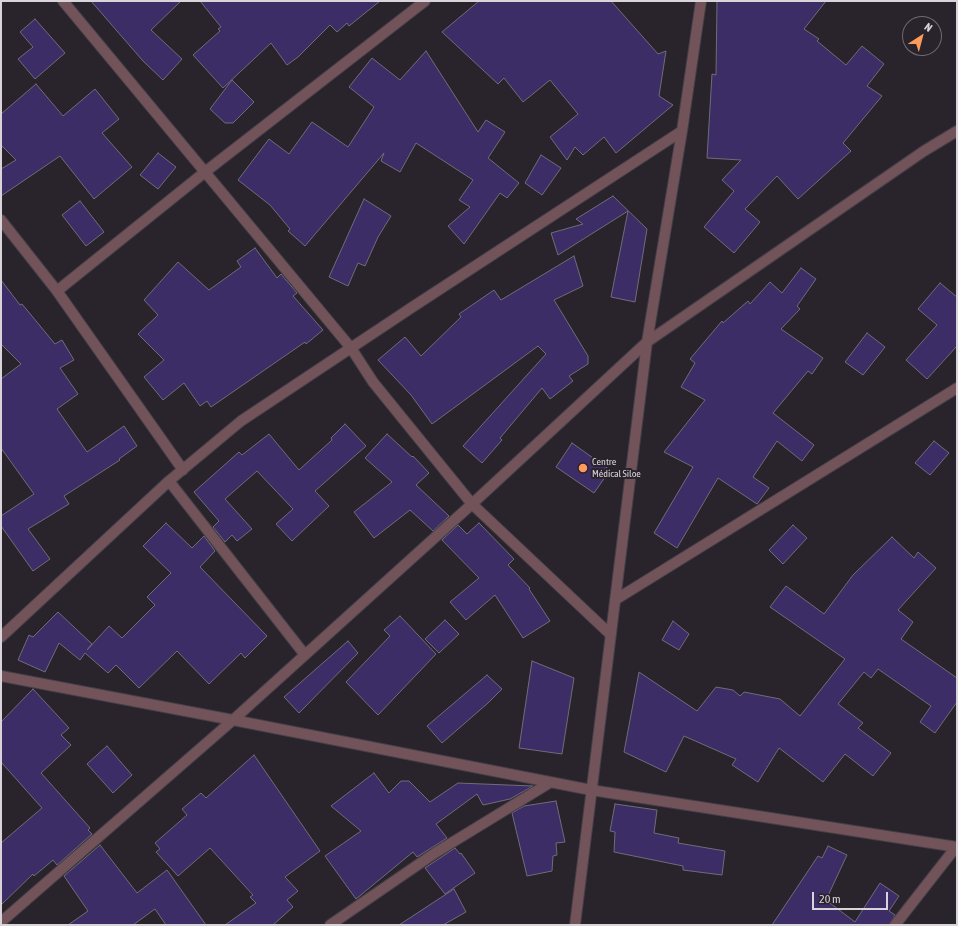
<!DOCTYPE html>
<meta charset="utf-8">
<style>
body{margin:0}
#map{position:relative;width:958px;height:926px;overflow:hidden;background:#29232b;font-family:"Asap Condensed",sans-serif}
canvas{display:block}
.frame{position:absolute;inset:0;border:2px solid #d8d4da;pointer-events:none}
.north{position:absolute;left:902px;top:16px;width:40px;height:40px;box-sizing:border-box;background:#29232b;border:1px solid #6f6a71;border-radius:50%;rotate:36deg;font-size:11px;font-weight:700;line-height:16px;text-align:center;color:#d8d4da}
.north::after{content:'';display:block;margin:auto;width:14px;height:18px;background:#ff9b5a;clip-path:polygon(50% 0,100% 100%,50% 72%,0 100%)}
.scale{position:absolute;left:812px;top:892px;width:76px;height:18px;box-sizing:border-box;border:2px solid #d8d4da;border-top:0;padding-left:5px;font-size:12px;line-height:14px;white-space:nowrap;color:#d8d4da;-webkit-text-stroke:3px #29232b;paint-order:stroke}
</style>
<div id="map">
<canvas width="958" height="926"></canvas>
<div class="frame"></div>
<div class="north">N</div>
<div class="scale">20 m</div>
</div>
<script>
const ctx = document.querySelector('canvas').getContext('2d');
ctx.lineJoin = 'round';
function paint(path, color) { ctx.fillStyle = color; ctx.fill(path, 'evenodd'); }
const shape = rows => new Path2D(rows.map(r => 'M' + r).join(''));
function stroke(path, color, width, dash) { ctx.strokeStyle = color; ctx.lineWidth = width; ctx.lineCap = dash ? 'butt' : 'round'; ctx.setLineDash(dash || []); ctx.stroke(path); }
function label(font, color, halo, rows, align = 'center') {
  ctx.font = font + ' "Asap Condensed",sans-serif'; ctx.lineWidth = 4; ctx.setLineDash([]); ctx.textBaseline = 'middle'; ctx.strokeStyle = halo; ctx.fillStyle = color; for (const [text, x, y, turn = 0] of rows) {
    ctx.save(); ctx.translate(x, y); ctx.rotate((+turn || 0) * Math.PI / 180); ctx.textAlign = isNaN(turn) ? turn : align; if (halo) ctx.strokeText(text, 0, 0); ctx.fillText(text, 0, 0); ctx.restore();
  }
}
const building = shape([
 [91,1,181,1,151,30,182,59,163,80,143,61,91,1],
 [200,1,380,1,349,26,347,23,337,32,330,25,298,57,287,65,271,43,223,88,193,55,220,31,218,29,221,27,200,1],
 [479,1,611,1,658,54,666,51,659,96,673,105,616,153,604,137,583,155,575,147,567,160,550,137,578,114,550,80,523,102,504,78,498,84,442,32,479,1],
 [717,1,826,1,804,29,819,39,817,41,846,65,862,46,884,64,867,86,882,96,843,143,851,151,798,199,777,176,745,209,760,222,734,253,704,227,734,191,722,180,741,160,707,158,712,74,716,75,717,1],
 [35,19,65,53,35,79,18,59,33,47,20,32,35,19],
 [426,51,478,132,486,120,505,132,488,158,519,183,507,198,500,193,464,244,448,226,470,207,459,200,473,180,416,143,400,172,381,161,384,153,305,246,288,231,290,229,270,205,238,180,269,139,289,154,312,122,348,147,374,107,349,87,372,58,400,80,426,51],
 [232,80,254,102,233,123,225,123,210,109,232,80],
 [36,84,63,116,95,89,119,119,102,133,132,167,94,199,60,156,1,196,1,169,16,160,1,145,1,114,36,84],
 [158,153,176,167,158,189,140,175,158,153],
 [541,155,561,168,542,195,525,183,541,155],
 [613,196,647,229,635,302,611,297,628,211,558,255,551,233,583,224,576,219,613,196],
 [364,199,391,216,378,237,365,266,358,263,348,286,329,277,364,199],
 [80,201,104,232,86,246,62,215,80,201],
 [255,248,277,278,281,274,297,293,293,296,323,330,306,344,305,342,211,407,207,401,200,406,184,383,163,400,144,377,164,360,138,334,158,315,144,300,178,262,209,290,241,267,237,261,255,248],
 [574,256,583,286,554,300,588,356,588,364,569,376,573,381,550,399,542,388,500,438,502,440,482,463,463,446,546,354,538,346,432,424,411,395,378,360,405,337,421,356,461,317,459,314,494,290,501,300,574,256],
 [801,268,816,279,797,306,800,309,781,329,823,358,812,374,808,371,773,413,814,445,802,461,777,441,753,477,769,488,757,504,718,478,677,548,654,533,693,467,664,452,705,400,681,387,695,363,690,359,722,321,723,323,748,301,750,304,770,282,782,293,801,268],
 [1,280,20,305,22,304,55,344,62,340,74,360,60,368,78,394,57,409,87,452,124,426,137,446,119,459,120,460,64,496,69,504,28,529,50,559,33,571,1,526,1,516,34,494,1,448,1,379,21,364,1,344,1,280],
 [940,283,957,297,957,346,927,379,906,360,937,325,918,309,940,283],
 [867,333,885,347,863,375,845,362,867,333],
 [345,424,366,446,315,491,329,506,292,541,276,524,293,509,257,471,225,499,252,529,237,541,232,535,225,542,213,527,219,521,194,492,239,452,242,455,269,434,299,470,332,440,331,438,345,424],
 [387,434,412,457,413,456,429,473,416,485,449,516,433,531,410,510,374,538,354,512,392,482,365,458,387,434],
 [934,441,949,453,930,475,915,463,934,441],
 [572,443,610,470,594,493,556,467,572,443],
 [166,523,192,548,204,536,215,551,200,567,267,636,245,658,241,653,209,684,177,651,139,688,116,665,108,673,85,653,80,660,59,643,45,672,18,660,29,635,33,637,58,612,92,644,87,650,109,626,122,638,155,605,147,597,171,573,143,546,166,523],
 [479,523,514,559,508,565,530,588,529,589,550,621,523,638,495,595,466,620,450,602,479,578,442,540,458,525,467,534,479,523],
 [793,525,807,538,783,564,769,550,793,525],
 [892,537,914,558,918,552,936,568,898,610,913,622,901,639,957,678,957,702,935,733,920,722,931,706,878,669,871,678,864,672,838,704,863,723,858,728,891,753,873,776,845,754,823,782,779,748,758,782,732,765,736,759,684,736,666,772,624,752,639,672,697,711,716,687,733,690,740,696,744,692,780,699,800,716,845,659,770,607,786,586,824,614,853,575,892,537],
 [400,616,436,654,378,715,346,682,390,636,384,630,400,616],
 [445,620,459,634,439,653,425,639,445,620],
 [673,621,689,634,679,650,662,640,673,621],
 [348,641,358,653,299,713,284,697,348,641],
 [532,661,574,678,562,754,519,748,532,661],
 [487,675,502,689,488,703,442,743,427,726,487,675],
 [33,689,69,728,61,735,71,745,41,773,90,828,88,830,92,834,57,865,53,860,34,876,33,874,1,905,1,843,42,808,1,762,1,722,33,689],
 [107,746,132,775,113,793,87,764,107,746],
 [254,755,320,851,285,877,298,891,287,900,293,907,273,925,225,925,256,903,250,897,253,895,210,848,178,876,156,852,160,849,155,843,187,815,182,809,201,793,206,798,254,755],
 [374,773,389,793,401,781,409,781,430,802,458,783,533,786,510,799,483,805,477,794,436,824,447,838,417,857,413,852,356,899,325,856,361,831,331,806,374,773],
 [556,801,565,842,556,843,557,855,553,856,552,871,527,876,512,813,524,806,556,801],
 [615,804,657,810,654,833,679,838,678,843,725,851,722,875,683,870,683,866,614,852,615,832,610,831,615,804],
 [100,845,137,893,167,870,206,925,166,925,155,909,133,925,68,925,88,911,64,876,100,845],
 [828,846,847,855,826,900,855,922,880,883,899,896,889,911,895,915,889,925,772,925,818,856,822,858,828,846],
 [455,848,460,854,461,853,475,873,445,894,425,868,455,848],
 [454,889,466,912,443,925,399,925,454,889]
]);
paint(building, '#3d2d66');
stroke(building, '#6f6d78', 1);
const minor = shape([
 [63,1,351,348,373,382,472,504,611,635],
 [1,220,57,291,183,470],
 [57,291,205,172,425,1],
 [169,481,305,655],
 [615,600,957,388],
 [1,637,169,481,241,421,411,308,682,131],
 [1,676,233,720,591,790,957,847],
 [1,922,233,720,472,504,647,342,924,151,957,131],
 [330,925,435,853,551,782],
 [575,925,647,342,682,131,701,1],
 [895,925,956,847]
]);
stroke(minor, '#453f47', 12);
stroke(minor, '#72535a', 10);
for (const [x, y, r, color] of [
 [583,468,5,"#ff9b5a"]
]) { const dot = new Path2D(); dot.arc(x, y, r, 0, 2 * Math.PI); ctx.fillStyle = color; ctx.fill(dot); stroke(dot, '#29232b', 1.5); }
label('10px', '#d8d4da', '#29232b', [
 ["Centre",592,462],
 ["Médical Siloe",592,474]
], 'left');
</script>
